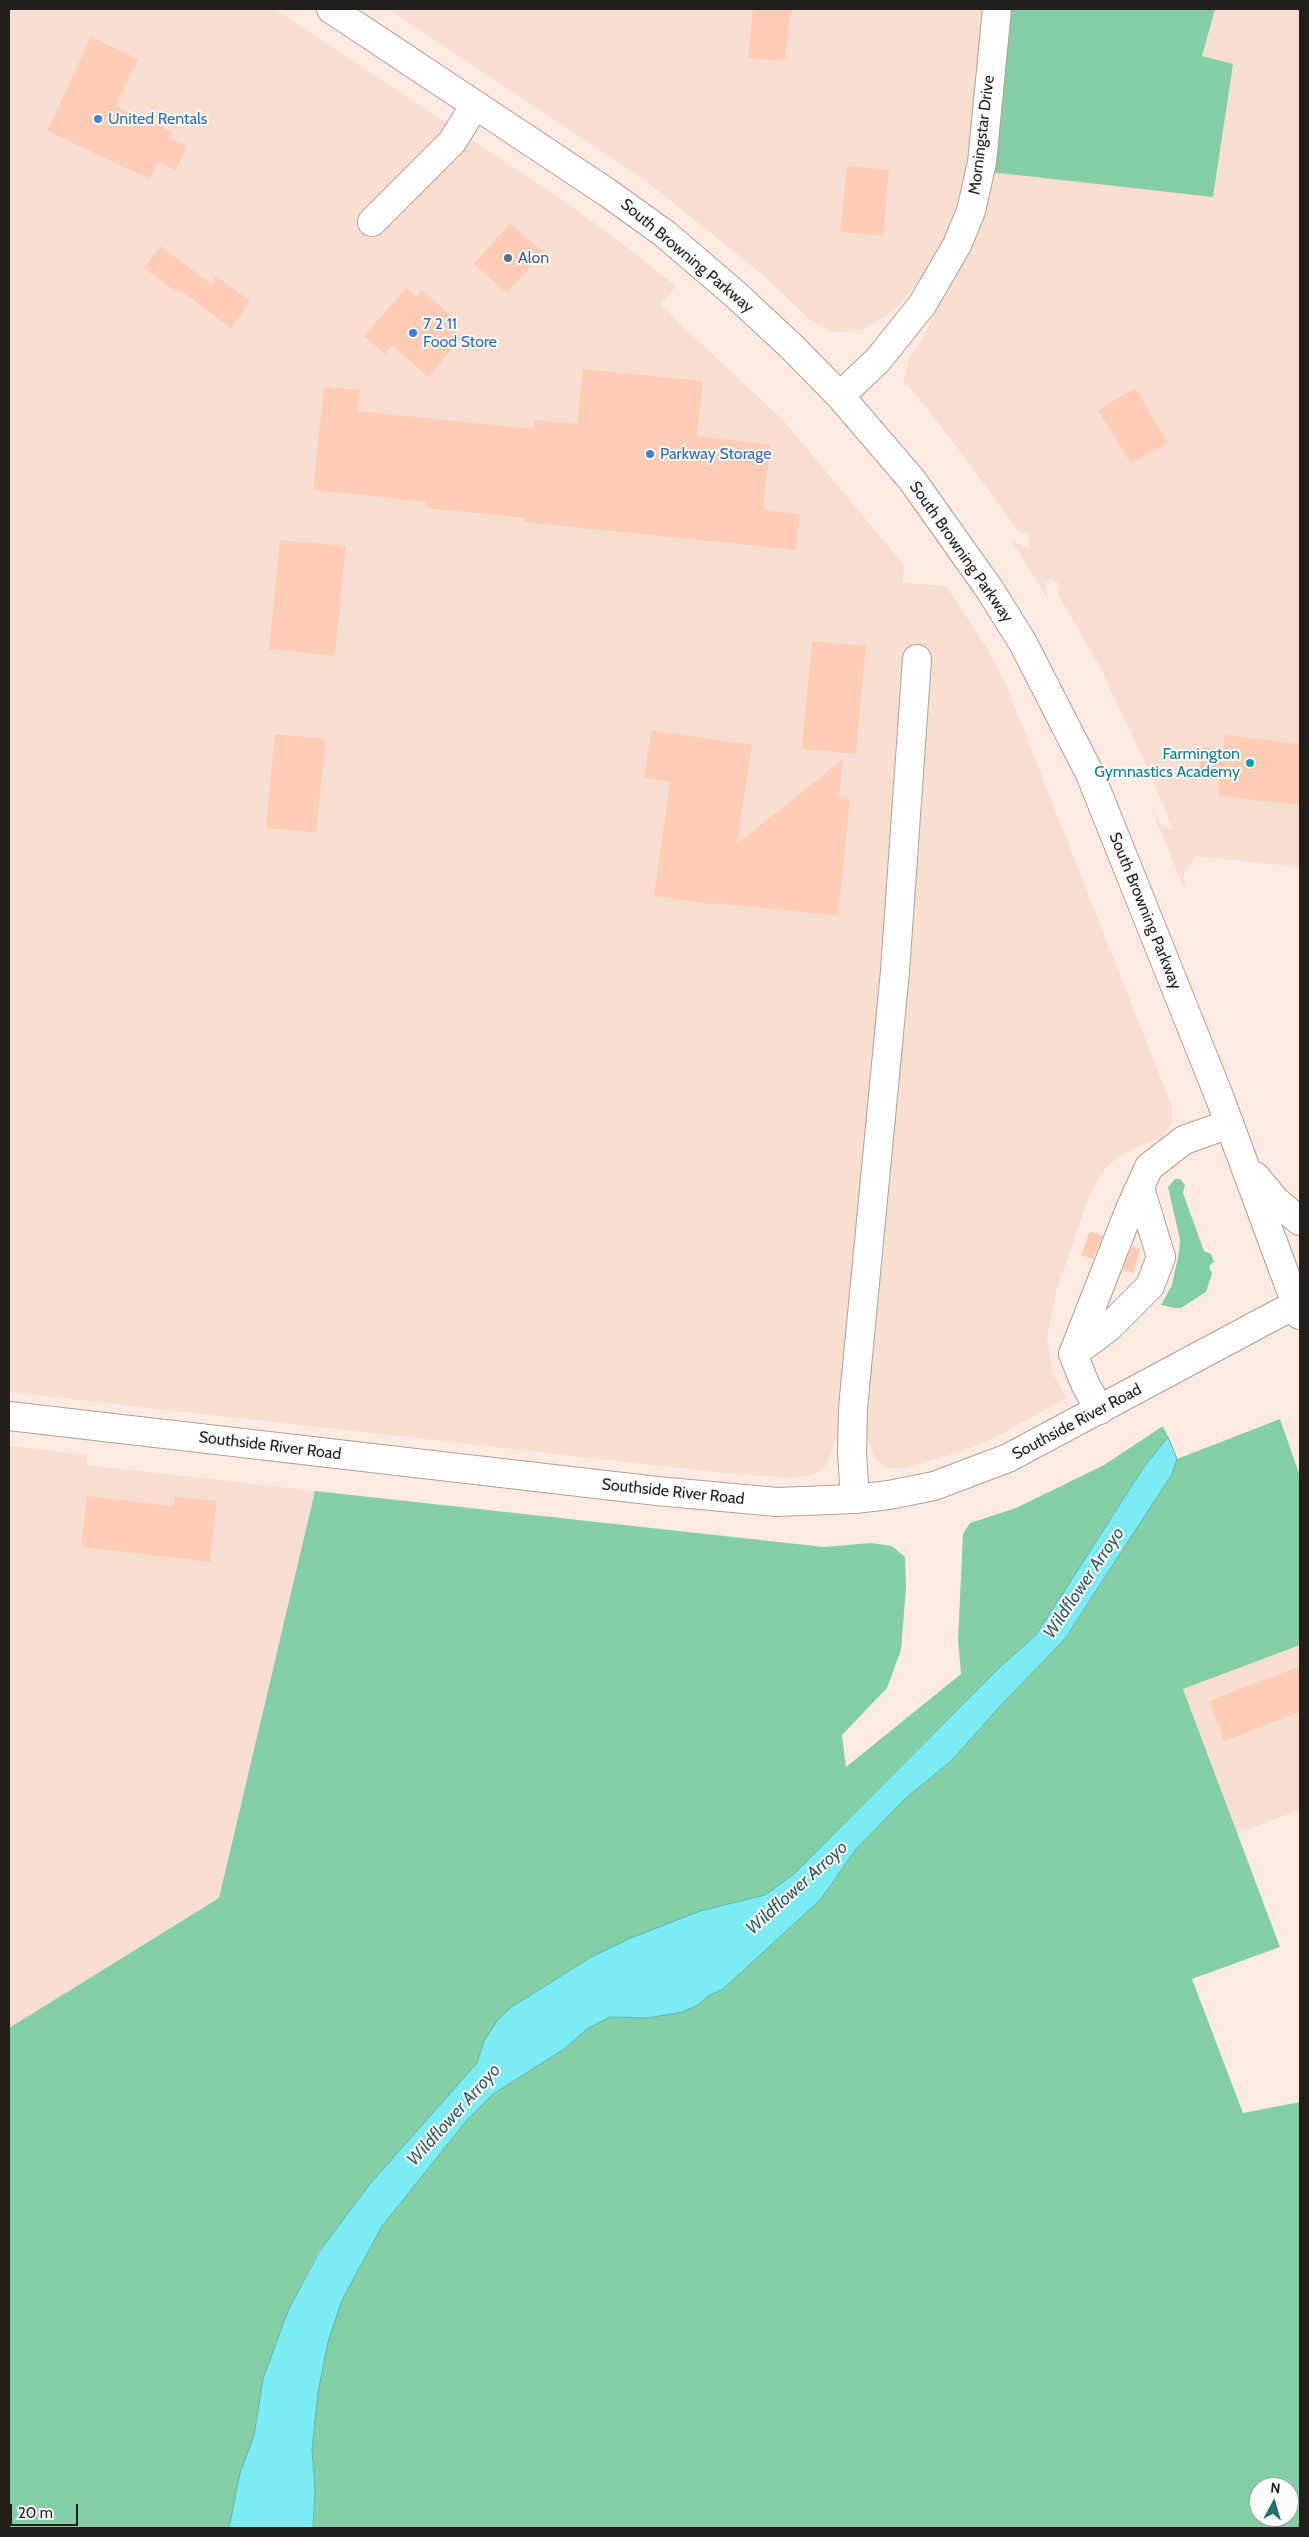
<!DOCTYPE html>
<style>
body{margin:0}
#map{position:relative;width:1309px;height:2537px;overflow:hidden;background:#fdebe2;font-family:Cabin,sans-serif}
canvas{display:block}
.frame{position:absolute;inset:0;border:10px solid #241e1a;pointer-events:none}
.north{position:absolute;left:1249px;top:2477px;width:50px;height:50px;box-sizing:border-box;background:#fcfcfc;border:1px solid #a6a3a2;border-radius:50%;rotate:6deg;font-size:14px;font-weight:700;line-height:20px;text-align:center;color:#241e1a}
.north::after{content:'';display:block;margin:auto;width:18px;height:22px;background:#226e6f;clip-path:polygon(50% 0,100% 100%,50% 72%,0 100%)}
.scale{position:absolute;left:10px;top:2504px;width:68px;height:22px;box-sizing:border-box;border:2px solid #241e1a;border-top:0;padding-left:6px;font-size:15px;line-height:18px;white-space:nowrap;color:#241e1a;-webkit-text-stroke:4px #fcfcfc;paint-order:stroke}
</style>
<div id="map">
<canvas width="1309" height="2537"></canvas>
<div class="frame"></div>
<div class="north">N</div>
<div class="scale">20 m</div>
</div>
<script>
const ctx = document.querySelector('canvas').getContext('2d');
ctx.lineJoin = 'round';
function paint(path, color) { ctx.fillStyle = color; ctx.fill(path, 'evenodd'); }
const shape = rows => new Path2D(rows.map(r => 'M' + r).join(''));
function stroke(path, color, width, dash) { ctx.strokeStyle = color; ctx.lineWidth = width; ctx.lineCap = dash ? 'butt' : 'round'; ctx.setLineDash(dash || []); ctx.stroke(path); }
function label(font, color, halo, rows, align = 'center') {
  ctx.font = font + ' Cabin,sans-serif'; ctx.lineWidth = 4; ctx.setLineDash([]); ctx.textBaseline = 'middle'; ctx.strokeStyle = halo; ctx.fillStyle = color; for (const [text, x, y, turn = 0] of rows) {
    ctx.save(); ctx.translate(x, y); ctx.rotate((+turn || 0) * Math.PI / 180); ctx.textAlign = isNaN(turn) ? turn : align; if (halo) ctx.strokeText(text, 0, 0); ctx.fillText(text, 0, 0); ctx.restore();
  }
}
paint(shape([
 [9,9,275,9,561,199,624,245,676,286,660,305,784,421,904,565,903,583,946,586,985,645,1006,685,1172,1107,1172,1122,1164,1135,1118,1157,1105,1169,1089,1196,1055,1295,1047,1339,1053,1374,1067,1398,994,1438,960,1452,915,1465,901,1469,887,1468,875,1459,869,1444,834,1441,830,1458,823,1469,810,1476,789,1478,716,1472,9,1392],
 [388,9,985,9,970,160,963,196,950,232,933,262,901,303,888,315,863,329,840,332,829,331,809,319,764,276,646,181],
 [1215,9,1300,9,1300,867,1196,856,1183,876,1186,893,1151,807,1162,825,1173,830,1153,780,1100,667,1059,596,1058,583,1050,577,1046,582,1046,591,1049,601,1010,538,1019,545,1029,547,1030,535,1018,531,960,451,909,386,903,385,909,358,919,345,957,271,990,172,1233,64,1202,56],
 [9,1446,87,1455,86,1465,315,1491,219,1898,9,2028],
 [1300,1645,1300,1810,1237,1833,1183,1688]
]), '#f7ded1');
paint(shape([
 [1009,9,1215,9,1202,56,1233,64,1213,197,990,172],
 [1175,1179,1180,1179,1185,1185,1183,1193,1204,1251,1211,1254,1214,1262,1209,1266,1212,1274,1206,1292,1181,1308,1175,1308,1161,1305,1172,1285,1179,1252,1180,1240,1168,1187],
 [1280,1419,1300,1476,1300,1645,1183,1689,1280,1947,1192,1979,1243,2113,1300,2102,1300,2528,313,2528,315,2489,312,2450,318,2392,328,2342,342,2300,382,2226,467,2120,493,2094,564,2049,587,2029,610,2017,648,2018,698,2005,708,1996,723,1989,820,1899,856,1849,906,1798,952,1760,1001,1705,1064,1640,1172,1474,1177,1459],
 [1259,2487,1289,2487,1289,2517,1259,2517],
 [1163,1426,1168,1437,1144,1467,1036,1635,999,1668,793,1875,765,1895,700,1911,631,1938,593,1956,510,2008,484,2041,477,2063,318,2252,288,2311,263,2379,254,2436,240,2473,229,2528,9,2528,9,2028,219,1898,315,1491,824,1547,871,1543,892,1546,905,1557,906,1587,901,1650,887,1688,842,1735,846,1767,961,1674,958,1640,963,1534,970,1523,1016,1508,1104,1465]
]), '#84cea5');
const water = shape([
 [1168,1437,1177,1459,1172,1474,1064,1640,1001,1705,952,1760,906,1798,856,1849,821,1899,723,1989,708,1996,698,2005,682,2012,648,2018,610,2017,587,2029,564,2049,493,2094,467,2120,382,2226,342,2300,328,2342,318,2392,312,2450,315,2489,313,2528,229,2528,240,2473,254,2436,263,2379,288,2311,319,2252,369,2185,477,2063,484,2041,497,2021,510,2008,593,1956,631,1938,700,1911,765,1895,793,1875,999,1668,1036,1635,1144,1467,1168,1437]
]);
paint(water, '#79edf3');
stroke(water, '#60afb2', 1);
paint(shape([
 [753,9,791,9,785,61,748,58],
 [91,37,138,59,116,106,172,132,169,138,187,146,176,170,158,162,150,179,47,131],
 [847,166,889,170,883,236,840,232],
 [510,223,543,252,507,293,474,264],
 [160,246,211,284,216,276,250,301,231,328,178,289,176,292,144,268],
 [406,288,416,297,422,290,460,323,454,330,463,337,428,377,392,345,385,354,364,336],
 [583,369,703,381,697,436,770,444,763,510,800,514,796,550,524,522,525,518,425,508,426,502,313,490,324,387,360,390,358,411,534,429,535,420,577,424],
 [1135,388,1168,443,1131,464,1098,410],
 [280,540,346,546,335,656,269,649],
 [812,641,866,646,856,754,802,749],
 [651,730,752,745,737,844,843,759,839,798,850,799,838,916,716,903,716,905,654,896,670,782,644,778],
 [275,734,326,739,316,833,266,828],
 [1225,735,1300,744,1300,805,1218,796,1220,779,1199,777,1202,747,1223,749],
 [1090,1231,1103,1236,1093,1259,1081,1255],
 [1132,1246,1141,1249,1133,1273,1123,1270],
 [87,1496,173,1506,175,1496,217,1501,210,1562,81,1547],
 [1300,1666,1300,1712,1224,1741,1209,1701]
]), '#fccdb4');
const minor = shape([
 [372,222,452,142,475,105],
 [840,396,878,360,922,305,957,245,971,211,982,162,997,9],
 [1073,1354,1109,1327,1150,1286,1161,1257,1140,1188],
 [1100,1410,1086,1386,1073,1354,1130,1209,1149,1167,1184,1140,1229,1124],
 [855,1499,852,1453,853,1408,895,971,917,659]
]);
const major = shape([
 [9,1416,657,1491,777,1502,855,1499,889,1495,934,1486,1008,1458,1300,1302]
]);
const highway = shape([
 [331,9,608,193,665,234,735,294,791,346,840,396,912,480,990,590,1023,643,1090,774,1219,1096,1300,1315],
 [1255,1176,1276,1201,1300,1221]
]);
stroke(minor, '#af9f96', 30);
stroke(major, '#af9f96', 30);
stroke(highway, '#af9f96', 30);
stroke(minor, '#fff', 28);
stroke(major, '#fff', 28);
stroke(highway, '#fff', 28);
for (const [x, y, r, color] of [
 [98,119,5,"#3f7fe0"],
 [508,258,5,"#5c6f8a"],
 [413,333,5,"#3f7fe0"],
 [650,454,5,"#3f7fe0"],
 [1250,763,5,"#0f9aa8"]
]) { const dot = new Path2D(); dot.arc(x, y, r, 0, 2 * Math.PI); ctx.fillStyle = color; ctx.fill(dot); stroke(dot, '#fcfcfc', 2); }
label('16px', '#366cbe', '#fcfcfc', [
 ["United Rentals",108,119],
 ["7 2 11",423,324],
 ["Food Store",423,342],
 ["Parkway Storage",660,454]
], 'left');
label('16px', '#241e1a', '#fcfcfc', [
 ["Morningstar Drive",982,135,-83],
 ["South Browning Parkway",687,256,40],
 ["South Browning Parkway",961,552,55],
 ["South Browning Parkway",1145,911,68],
 ["Southside River Road",1077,1422,-28],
 ["Southside River Road",270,1446,7],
 ["Southside River Road",673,1492,6]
]);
label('16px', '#4e5e75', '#fcfcfc', [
 ["Alon",518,258]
], 'left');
label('16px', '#0d838f', '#fcfcfc', [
 ["Farmington",1240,754],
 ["Gymnastics Academy",1240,772]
], 'right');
label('italic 18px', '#2e6063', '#fcfcfc', [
 ["Wildflower Arroyo",1084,1583,-56],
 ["Wildflower Arroyo",797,1888,-42],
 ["Wildflower Arroyo",454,2115,-48]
]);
</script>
